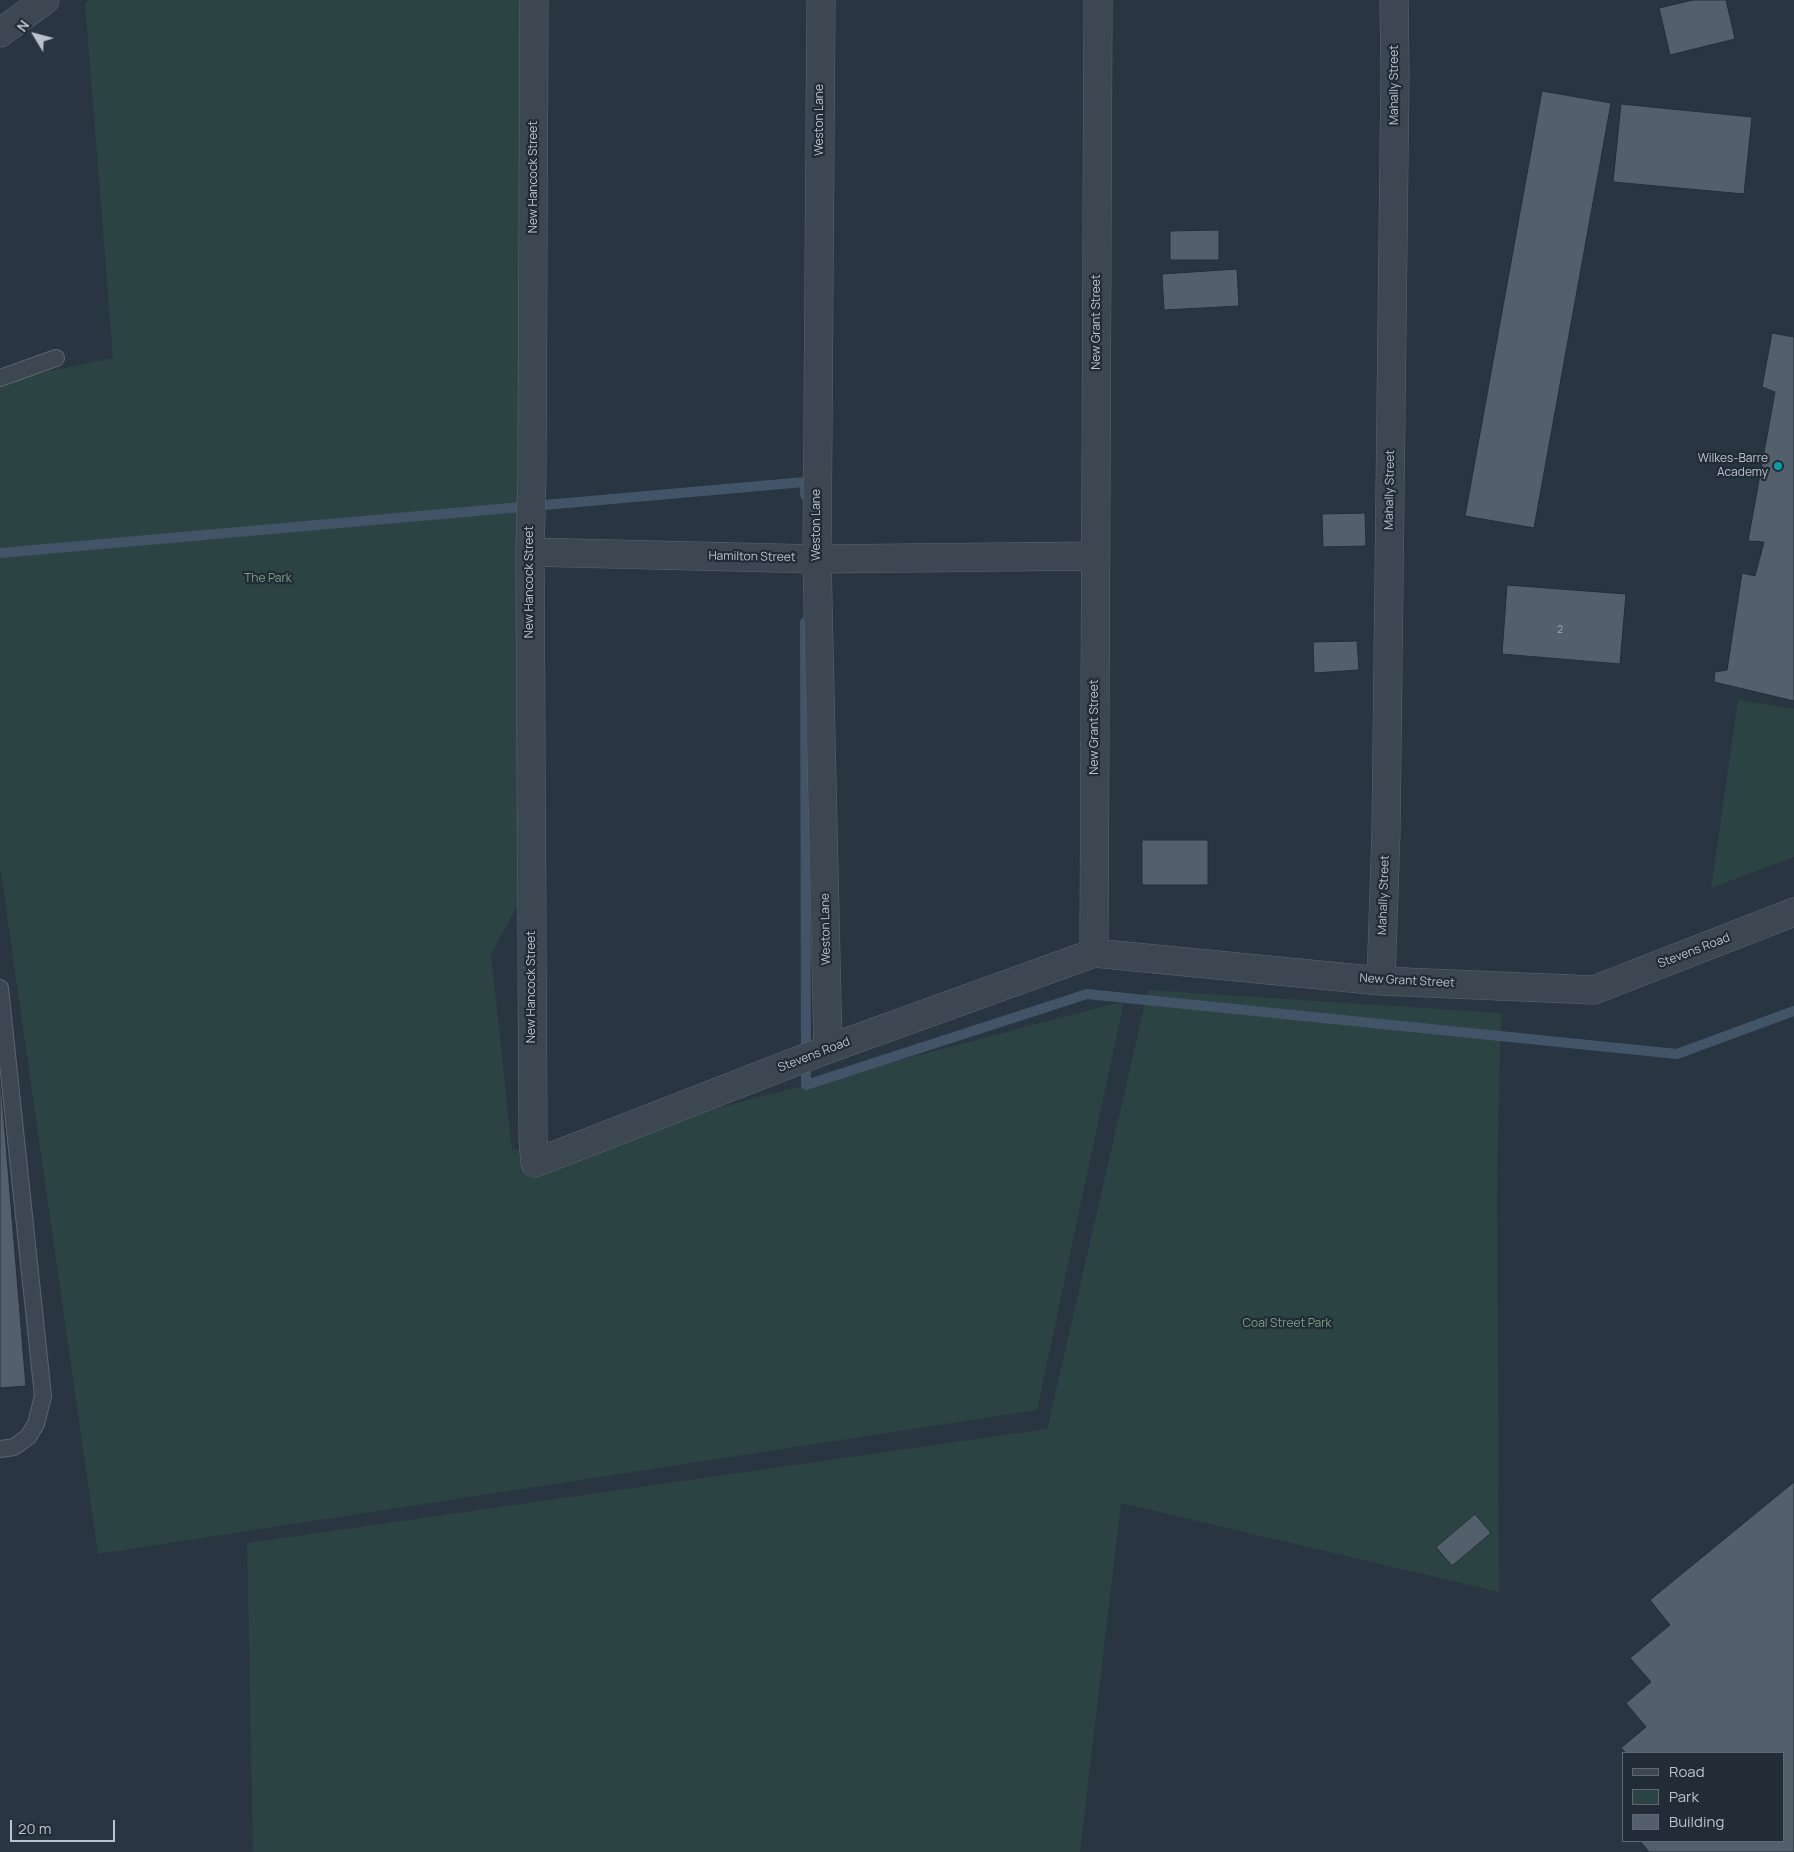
<!DOCTYPE html>
<style>
body{margin:0}
#map{position:relative;width:1794px;height:1852px;overflow:hidden;background:#293541;font-family:Manrope,sans-serif}
canvas{display:block}
.legend{position:absolute;left:1622px;top:1752px;width:162px;height:90px;box-sizing:border-box;background:#222c36;border:1px solid #5f6872;margin:0;padding:6px 9px;list-style:none;font-size:15px;color:#bac2cb}
.legend li{display:flex;align-items:center;gap:10px;height:25px}
.legend b{width:25px;border:1px solid #5f6872}
.north{position:absolute;left:10px;top:10px;width:50px;height:50px;-webkit-text-stroke:4px #222c36;paint-order:stroke;rotate:307deg;font-size:14px;font-weight:700;line-height:20px;text-align:center;color:#bac2cb}
.north::after{content:'';display:block;margin:auto;width:18px;height:22px;background:#bac2cb;clip-path:polygon(50% 0,100% 100%,50% 72%,0 100%)}
.scale{position:absolute;left:10px;top:1820px;width:105px;height:22px;box-sizing:border-box;border:2px solid #bac2cb;border-top:0;padding-left:6px;font-size:15px;line-height:18px;white-space:nowrap;color:#bac2cb;-webkit-text-stroke:4px #222c36;paint-order:stroke}
</style>
<div id="map">
<canvas width="1794" height="1852"></canvas>
<ul class="legend">
<li><b style="height:6px;background:#3d4751"></b>Road</li>
<li><b style="height:14px;background:#2c4343"></b>Park</li>
<li><b style="height:14px;background:#53606b"></b>Building</li>
</ul>
<div class="north">N</div>
<div class="scale">20 m</div>
</div>
<script>
const ctx = document.querySelector('canvas').getContext('2d');
ctx.lineJoin = 'round';
function paint(path, color) { ctx.fillStyle = color; ctx.fill(path, 'evenodd'); }
const shape = rows => new Path2D(rows.map(r => 'M' + r).join(''));
function stroke(path, color, width, dash) { ctx.strokeStyle = color; ctx.lineWidth = width; ctx.lineCap = dash ? 'butt' : 'round'; ctx.setLineDash(dash || []); ctx.stroke(path); }
function label(font, color, halo, rows, align = 'center') {
  ctx.font = font + ' Manrope,sans-serif'; ctx.lineWidth = 4.5; ctx.setLineDash([]); ctx.textBaseline = 'middle'; ctx.strokeStyle = halo; ctx.fillStyle = color; for (const [text, x, y, turn = 0] of rows) {
    ctx.save(); ctx.translate(x, y); ctx.rotate((+turn || 0) * Math.PI / 180); ctx.textAlign = isNaN(turn) ? turn : align; if (halo) ctx.strokeText(text, 0, 0); ctx.fillText(text, 0, 0); ctx.restore();
  }
}
paint(shape([
 [89,0,531,0,535,874,491,954,512,1150,582,1144,1124,1001,1037,1410,98,1554,0,866,0,381,113,358,85,3],
 [1738,700,1794,709,1794,857,1711,888],
 [1148,990,1501,1013,1497,1179,1499,1592,1121,1503,1080,1852,253,1852,247,1543,1047,1429]
]), '#2c4343');
stroke(shape([
 [0,553,805,482,805,495],
 [805,622,806,1085,1087,994,1677,1054,1794,1011]
]), '#415468', 10);
const building = shape([
 [1693,0,1726,0,1735,39,1670,55,1659,8,1693,0],
 [1542,91,1611,103,1534,528,1465,516,1542,91],
 [1621,104,1752,117,1744,194,1613,182,1621,104],
 [1219,230,1219,260,1170,260,1170,231,1219,230],
 [1237,269,1239,306,1164,310,1162,274,1237,269],
 [1772,333,1794,337,1794,701,1714,682,1715,672,1727,670,1742,573,1755,576,1764,542,1748,541,1775,392,1762,387,1772,333],
 [1365,513,1366,546,1323,547,1322,514,1365,513],
 [1507,585,1626,594,1620,664,1502,654,1507,585],
 [1357,641,1359,670,1314,673,1313,642,1357,641],
 [1142,840,1208,840,1208,885,1142,885,1142,840],
 [0,1072,26,1386,0,1388,0,1072],
 [1794,1482,1794,1852,1649,1852,1640,1841,1783,1841,1783,1753,1626,1753,1621,1748,1646,1727,1626,1703,1651,1682,1630,1658,1670,1625,1650,1600,1794,1482],
 [1475,1514,1491,1533,1452,1566,1436,1547,1475,1514]
]);
paint(building, '#53606b');
stroke(building, '#242e38', 1);
const service = shape([
 [0,378,56,358],
 [0,988,43,1396,36,1424,28,1437,14,1447,0,1449]
]);
const minor = shape([
 [534,0,532,476,530,552,533,1138,535,1163,828,1049,1094,953,1381,981,1594,990,1794,912],
 [821,0,817,559,828,1049],
 [530,552,817,559,1095,556],
 [1094,953,1098,0],
 [1381,981,1386,831,1395,73,1394,0]
]);
const tertiary = shape([
 [0,33,45,0]
]);
stroke(service, '#5b656e', 18);
stroke(minor, '#5b656e', 29);
stroke(tertiary, '#5b656e', 29);
stroke(service, '#3d4751', 16);
stroke(minor, '#3d4751', 28);
stroke(tertiary, '#3d4751', 28);
for (const [x, y, r, color] of [
 [1778,466,5,"#0f9aa8"]
]) { const dot = new Path2D(); dot.arc(x, y, r, 0, 2 * Math.PI); ctx.fillStyle = color; ctx.fill(dot); stroke(dot, '#222c36', 2); }
label('10px', '#a0aab3', null, [
 ["2",1560,630]
]);
label('12px', '#bac2cb', '#222c36', [
 ["Mahally Street",1395,85,-90],
 ["Weston Lane",820,120,-90],
 ["New Hancock Street",534,177,-90],
 ["New Grant Street",1097,322,-90],
 ["Mahally Street",1390,490,-89],
 ["Weston Lane",817,525,-90],
 ["Hamilton Street",752,557,1],
 ["New Hancock Street",530,582,-90],
 ["New Grant Street",1095,727,-90],
 ["Mahally Street",1384,895,-88],
 ["Weston Lane",826,929,-91],
 ["Stevens Road",1694,951,-21],
 ["New Grant Street",1407,981,3],
 ["New Hancock Street",532,987,-90],
 ["Stevens Road",814,1055,-21]
]);
label('12px', '#bac2cb', '#222c36', [
 ["Wilkes-Barre",1768,459],
 ["Academy",1768,473]
], 'right');
label('12px', '#7b9e80', '#222c36', [
 ["The Park",268,579],
 ["Coal Street Park",1287,1324]
]);
</script>
